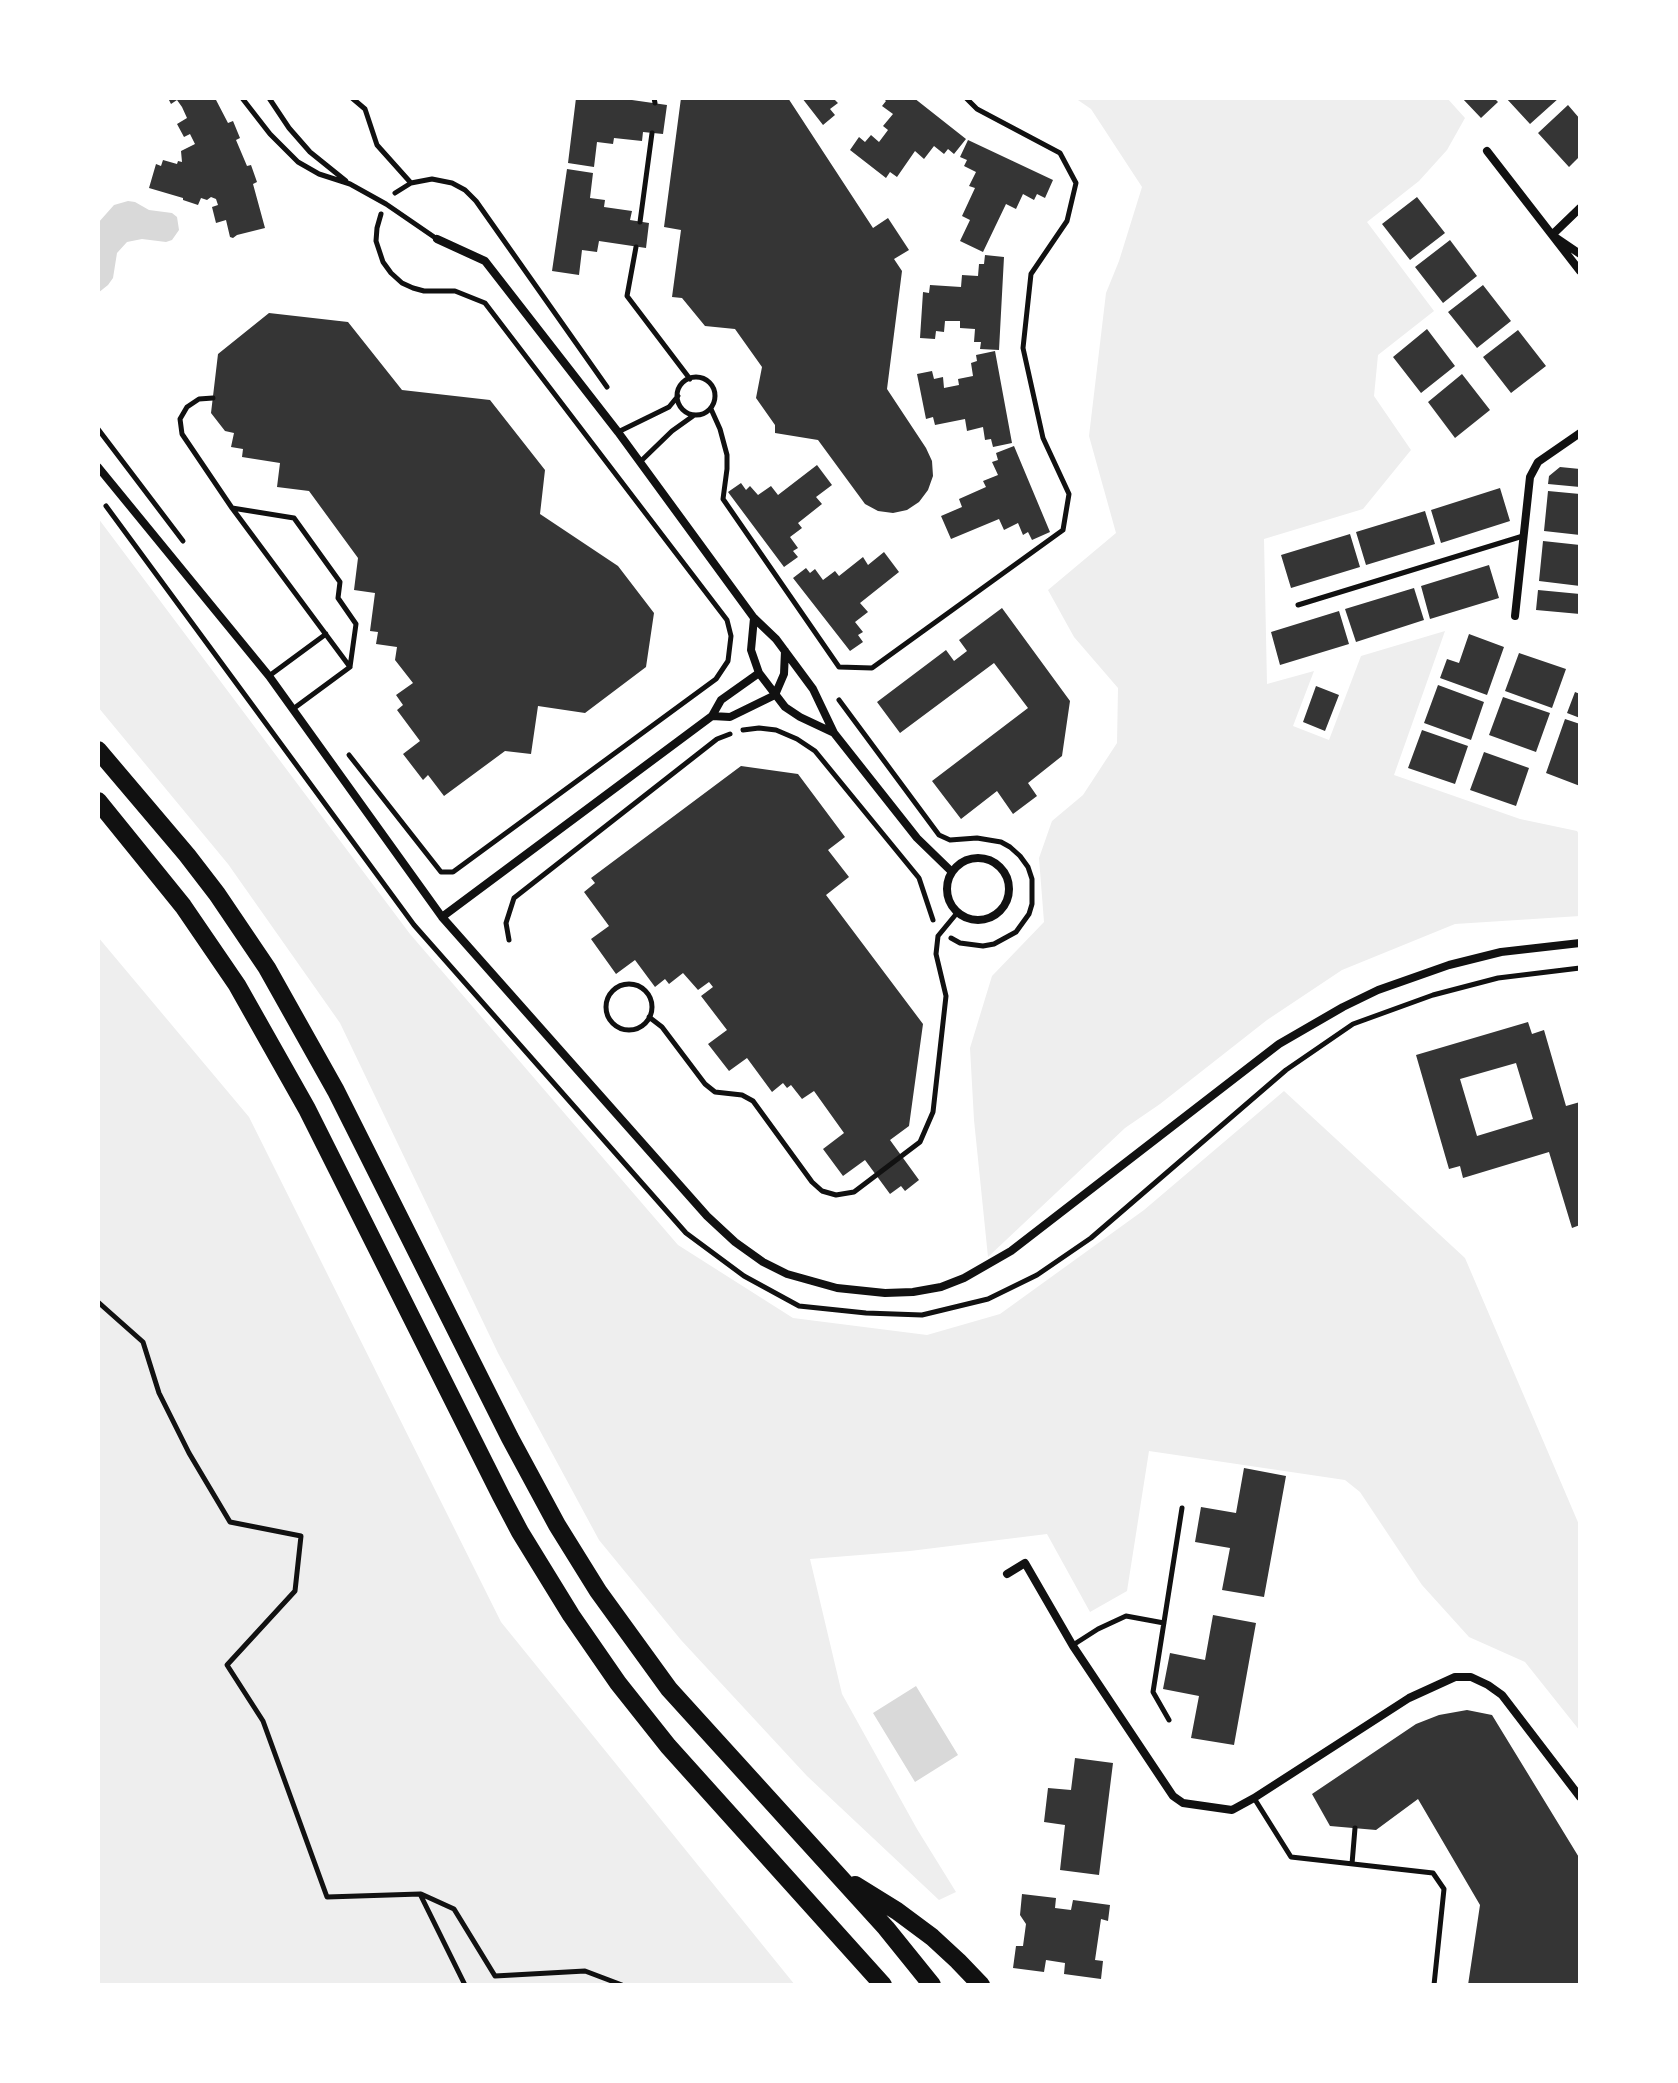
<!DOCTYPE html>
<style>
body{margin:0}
#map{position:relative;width:1678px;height:2083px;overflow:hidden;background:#fff;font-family:Figtree,sans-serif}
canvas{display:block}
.frame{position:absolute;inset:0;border:100px solid #fff;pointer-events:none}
</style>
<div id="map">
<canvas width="1678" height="2083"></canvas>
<div class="frame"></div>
</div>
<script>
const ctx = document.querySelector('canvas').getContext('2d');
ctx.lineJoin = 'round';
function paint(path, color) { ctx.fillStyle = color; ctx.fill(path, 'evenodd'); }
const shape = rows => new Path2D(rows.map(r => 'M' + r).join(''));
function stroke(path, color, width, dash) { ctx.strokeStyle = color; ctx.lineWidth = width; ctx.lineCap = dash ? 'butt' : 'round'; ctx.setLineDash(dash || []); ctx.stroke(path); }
paint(shape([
 [1075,98,1447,98,1465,118,1447,150,1419,181,1367,222,1434,311,1378,355,1374,396,1411,450,1363,509,1264,539,1267,684,1314,671,1293,726,1329,740,1361,656,1445,631,1394,775,1520,819,1577,831,1580,836,1580,916,1455,924,1342,970,1267,1020,1160,1104,1125,1128,988,1257,974,1120,970,1048,992,976,1044,922,1039,858,1052,821,1083,795,1117,743,1118,688,1074,637,1048,590,1116,533,1089,436,1106,293,1119,261,1142,187,1091,109],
 [98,518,410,934,678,1245,793,1318,927,1335,1000,1314,1144,1210,1284,1091,1465,1258,1580,1527,1580,1731,1525,1662,1469,1637,1422,1585,1360,1492,1345,1480,1149,1451,1127,1591,1090,1612,1047,1534,910,1551,810,1559,842,1694,917,1829,956,1892,939,1900,807,1776,681,1640,599,1540,498,1353,340,1023,228,864,98,707],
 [98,937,249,1117,501,1622,795,1985,98,1985]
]), '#eee');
paint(shape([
 [128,201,135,202,149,210,172,213,177,217,179,230,172,240,166,242,142,239,127,242,117,253,113,278,108,285,98,293,98,223,114,205],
 [916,1686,958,1755,915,1782,873,1713]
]), '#d9d9d9');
paint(shape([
 [168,98,215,98,228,123,233,121,240,138,236,140,247,166,251,165,257,182,253,184,265,228,237,235,233,238,230,237,226,220,216,223,212,207,218,205,216,199,211,197,207,200,201,198,198,205,183,200,183,198,149,188,156,164,161,166,163,160,177,164,178,161,182,162,181,151,195,144,190,134,184,137,177,124,187,118,182,107,177,100,171,104],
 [576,98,618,98,667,105,663,134,643,132,642,141,614,138,613,144,597,142,594,167,568,163],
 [681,98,788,98,873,228,888,218,909,250,894,259,902,271,887,389,926,448,932,461,933,476,928,490,919,502,907,510,893,513,878,511,865,504,818,440,775,433,775,425,756,398,762,367,735,329,705,326,682,298,672,297,681,230,664,227],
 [802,98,833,98,838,103,830,109,835,115,823,125],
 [883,98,914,98,966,139,954,154,948,149,944,154,934,146,924,159,915,151,897,177,890,172,886,178,850,150,859,137,865,142,871,135,879,142,888,130,883,126,893,114,882,106,886,101],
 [1462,98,1494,98,1498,102,1481,118],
 [1506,98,1559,98,1530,124],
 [1568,105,1580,119,1580,156,1569,167,1538,133],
 [968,140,1053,180,1045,198,1037,194,1034,200,1023,194,1016,209,1006,204,983,252,960,241,970,220,962,216,975,188,969,186,976,172,964,166,967,160,960,157],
 [567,169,593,173,590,198,605,200,604,207,632,211,630,220,649,223,646,248,599,241,597,252,582,250,579,275,552,271],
 [1417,197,1445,233,1410,260,1382,224],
 [1450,240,1477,276,1443,303,1415,267],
 [985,255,1004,257,999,350,980,349,981,342,974,342,975,329,960,328,960,321,945,321,944,332,936,331,935,339,920,338,923,292,929,293,930,285,961,287,962,275,978,276,979,264,984,264],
 [1483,285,1511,321,1477,348,1448,312],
 [269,313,348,322,402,390,490,400,545,470,540,514,618,566,654,613,646,667,585,713,538,706,531,754,505,751,444,796,428,775,423,780,403,754,420,741,397,710,403,705,396,695,413,683,395,660,397,647,376,644,378,632,370,631,375,593,354,590,358,558,309,491,277,487,280,463,242,457,243,449,231,447,234,433,225,431,211,413,218,354],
 [1427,329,1455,366,1421,393,1393,357],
 [1518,330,1546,366,1511,393,1483,357],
 [995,351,1012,443,993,447,991,439,985,440,983,427,967,431,965,419,935,425,933,417,926,419,917,374,932,371,934,379,943,377,944,388,959,385,958,379,973,376,971,363,977,361,976,355],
 [1462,374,1490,410,1455,438,1428,402],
 [1014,446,1050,532,1032,540,1028,532,1023,535,1018,523,1004,530,999,519,951,539,941,516,962,507,959,499,986,487,983,481,998,475,992,462,998,460,996,453],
 [817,465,832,485,816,497,822,504,798,523,802,528,790,537,798,548,793,551,798,557,784,567,728,492,741,483,746,490,750,486,758,495,771,486,778,495],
 [1560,467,1580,469,1580,487,1548,484,1549,476],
 [1500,488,1510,521,1441,543,1431,510],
 [1548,491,1580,494,1580,535,1544,531],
 [1425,511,1435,544,1366,565,1356,532],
 [1350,534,1360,567,1291,588,1281,555],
 [1543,541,1580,545,1580,586,1539,581],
 [884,552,899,572,860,603,868,612,855,622,863,632,858,635,863,642,850,651,793,578,806,568,810,573,815,569,823,580,835,571,839,576,863,557,868,565],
 [1489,565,1499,598,1430,619,1421,586],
 [1414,588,1424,620,1356,642,1345,609],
 [1538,590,1580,594,1580,614,1536,610],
 [1002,608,1070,701,1062,756,1028,783,1037,796,1013,814,997,791,961,819,932,781,1028,708,994,663,900,733,877,702,946,650,954,661,967,651,959,640],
 [1339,611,1349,644,1280,665,1271,632],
 [1469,634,1504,647,1487,695,1440,678,1447,659,1459,663],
 [1519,653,1566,669,1552,708,1505,691],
 [1438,685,1484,702,1471,740,1424,723],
 [1316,686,1339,695,1325,731,1303,722],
 [1575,692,1580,694,1580,718,1567,713],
 [1503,697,1550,713,1536,752,1489,735],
 [1565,719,1580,724,1580,786,1546,773],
 [1422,730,1468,746,1455,784,1408,768],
 [1484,752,1529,768,1516,806,1470,790],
 [741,766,798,774,845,837,828,850,849,877,826,895,923,1024,909,1126,890,1140,919,1180,905,1191,901,1186,890,1194,865,1160,843,1176,823,1149,844,1133,814,1091,802,1099,791,1085,787,1088,783,1083,772,1092,747,1058,729,1071,708,1044,727,1030,701,996,713,987,709,982,698,990,683,973,669,984,665,979,655,987,635,960,616,974,591,939,609,926,584,892,595,883,591,878],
 [1528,1022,1532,1034,1544,1030,1566,1106,1580,1102,1580,1225,1572,1228,1549,1152,1463,1178,1460,1166,1449,1169,1416,1055],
 [1516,1063,1533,1119,1477,1136,1460,1079],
 [1244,1468,1286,1476,1264,1597,1222,1590,1230,1548,1195,1542,1201,1507,1236,1513],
 [1213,1615,1256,1623,1234,1745,1191,1738,1199,1696,1163,1689,1170,1653,1205,1660],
 [1467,1710,1492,1715,1580,1859,1580,1985,1468,1985,1480,1905,1418,1799,1376,1830,1330,1826,1312,1794,1416,1724,1439,1715],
 [1075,1758,1113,1763,1099,1875,1060,1870,1065,1825,1044,1822,1048,1788,1071,1790],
 [1022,1894,1056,1898,1055,1908,1071,1910,1073,1900,1110,1905,1108,1921,1101,1919,1095,1960,1103,1961,1101,1979,1064,1974,1065,1963,1046,1960,1044,1972,1013,1968,1016,1946,1023,1946,1026,1924,1020,1915]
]), '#353535');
stroke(shape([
 [352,98,365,109,377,145,411,183],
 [395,193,411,183,432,179,452,183,465,190,476,201,607,387],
 [98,429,183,541],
 [106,506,414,925,686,1233,744,1276,799,1306,866,1313,922,1315,988,1299,1037,1275,1091,1238,1286,1070,1353,1024,1433,995,1498,978,1580,968],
 [839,700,939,835,950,840,977,838,1001,842,1010,847,1020,856,1028,867,1032,879,1032,904,1029,914,1016,932,994,944,983,946,960,943,951,938],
 [743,730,759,728,776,730,797,739,815,751,919,878,933,920],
 [349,755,441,872,453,872,716,679,728,661,731,636,727,620,485,303,455,291,424,291,413,288,402,283,391,273,383,262,376,241,377,228,381,214],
 [509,940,506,923,514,898,717,739,730,734],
 [98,1302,143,1342,159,1393,189,1453,230,1522,301,1536,295,1591,227,1665,263,1721,327,1897,420,1894,465,1985],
 [421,1894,454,1909,495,1976,585,1971,622,1985]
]), '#111', 5);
stroke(shape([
 [242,98,270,134,298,162,319,174,350,184,386,204,437,239],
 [269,98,289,128,310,152,346,181],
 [654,98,655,103],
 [640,222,652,133],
 [636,247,627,296,690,379],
 '677 396a19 19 0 1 1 38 0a19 19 0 1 1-38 0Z',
 [213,398,199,399,187,407,180,419,182,434,232,508,350,667],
 [711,409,720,429,727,455,727,469,723,499,839,667,872,668,1063,530,1069,494,1043,438,1023,348,1031,274,1067,221,1076,183,1060,153,977,109,966,98],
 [618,432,669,407,678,396],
 [640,462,672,431,693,416],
 [232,508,294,518,340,582,338,598,356,624,350,667,293,709],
 [1298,605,1523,536],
 [269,676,326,634],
 '606 1007a23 23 0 1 1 46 0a23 23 0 1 1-46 0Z',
 [649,1017,662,1027,705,1084,715,1092,742,1095,753,1101,812,1182,822,1191,836,1195,854,1192,920,1142,933,1112,946,996,936,954,938,936,957,913],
 [1073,1645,1098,1629,1126,1616,1164,1623],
 [1169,1720,1153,1692,1182,1508],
 [1254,1798,1291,1857,1433,1873,1444,1889,1434,1985],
 [1352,1864,1355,1828]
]), '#111', 5);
stroke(shape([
 [1487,151,1580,271],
 [1580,208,1552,235,1580,254],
 [437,239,485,261,618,432,754,618,776,639,813,689,834,733,917,838,952,872],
 [98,467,269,676,442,917,707,1216,735,1242,763,1262,787,1274,837,1288,885,1293,913,1292,941,1287,964,1278,1011,1251,1279,1044,1343,1007,1378,990,1449,965,1501,952,1580,943],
 [1515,616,1530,477,1538,462,1580,433],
 [754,618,751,650,759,673,785,707,800,717,834,733],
 [712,716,730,717,775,695,784,674,785,651],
 '947 889a31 31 0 1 1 62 0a31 31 0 1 1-62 0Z',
 [442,917,712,716,721,700,759,673],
 [1007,1574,1025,1563,1073,1646,1173,1796,1183,1803,1232,1810,1254,1798,1409,1698,1455,1677,1471,1677,1488,1685,1502,1695,1580,1797]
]), '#111', 8);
stroke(shape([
 [98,750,187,855,217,894,267,968,336,1091,510,1438,557,1525,598,1591,669,1689,886,1928,932,1985],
 [98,801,183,906,237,985,307,1109,501,1496,520,1532,571,1615,618,1683,668,1746,883,1985],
 [855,1885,897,1911,932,1937,958,1961,981,1985]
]), '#111', 18);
</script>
